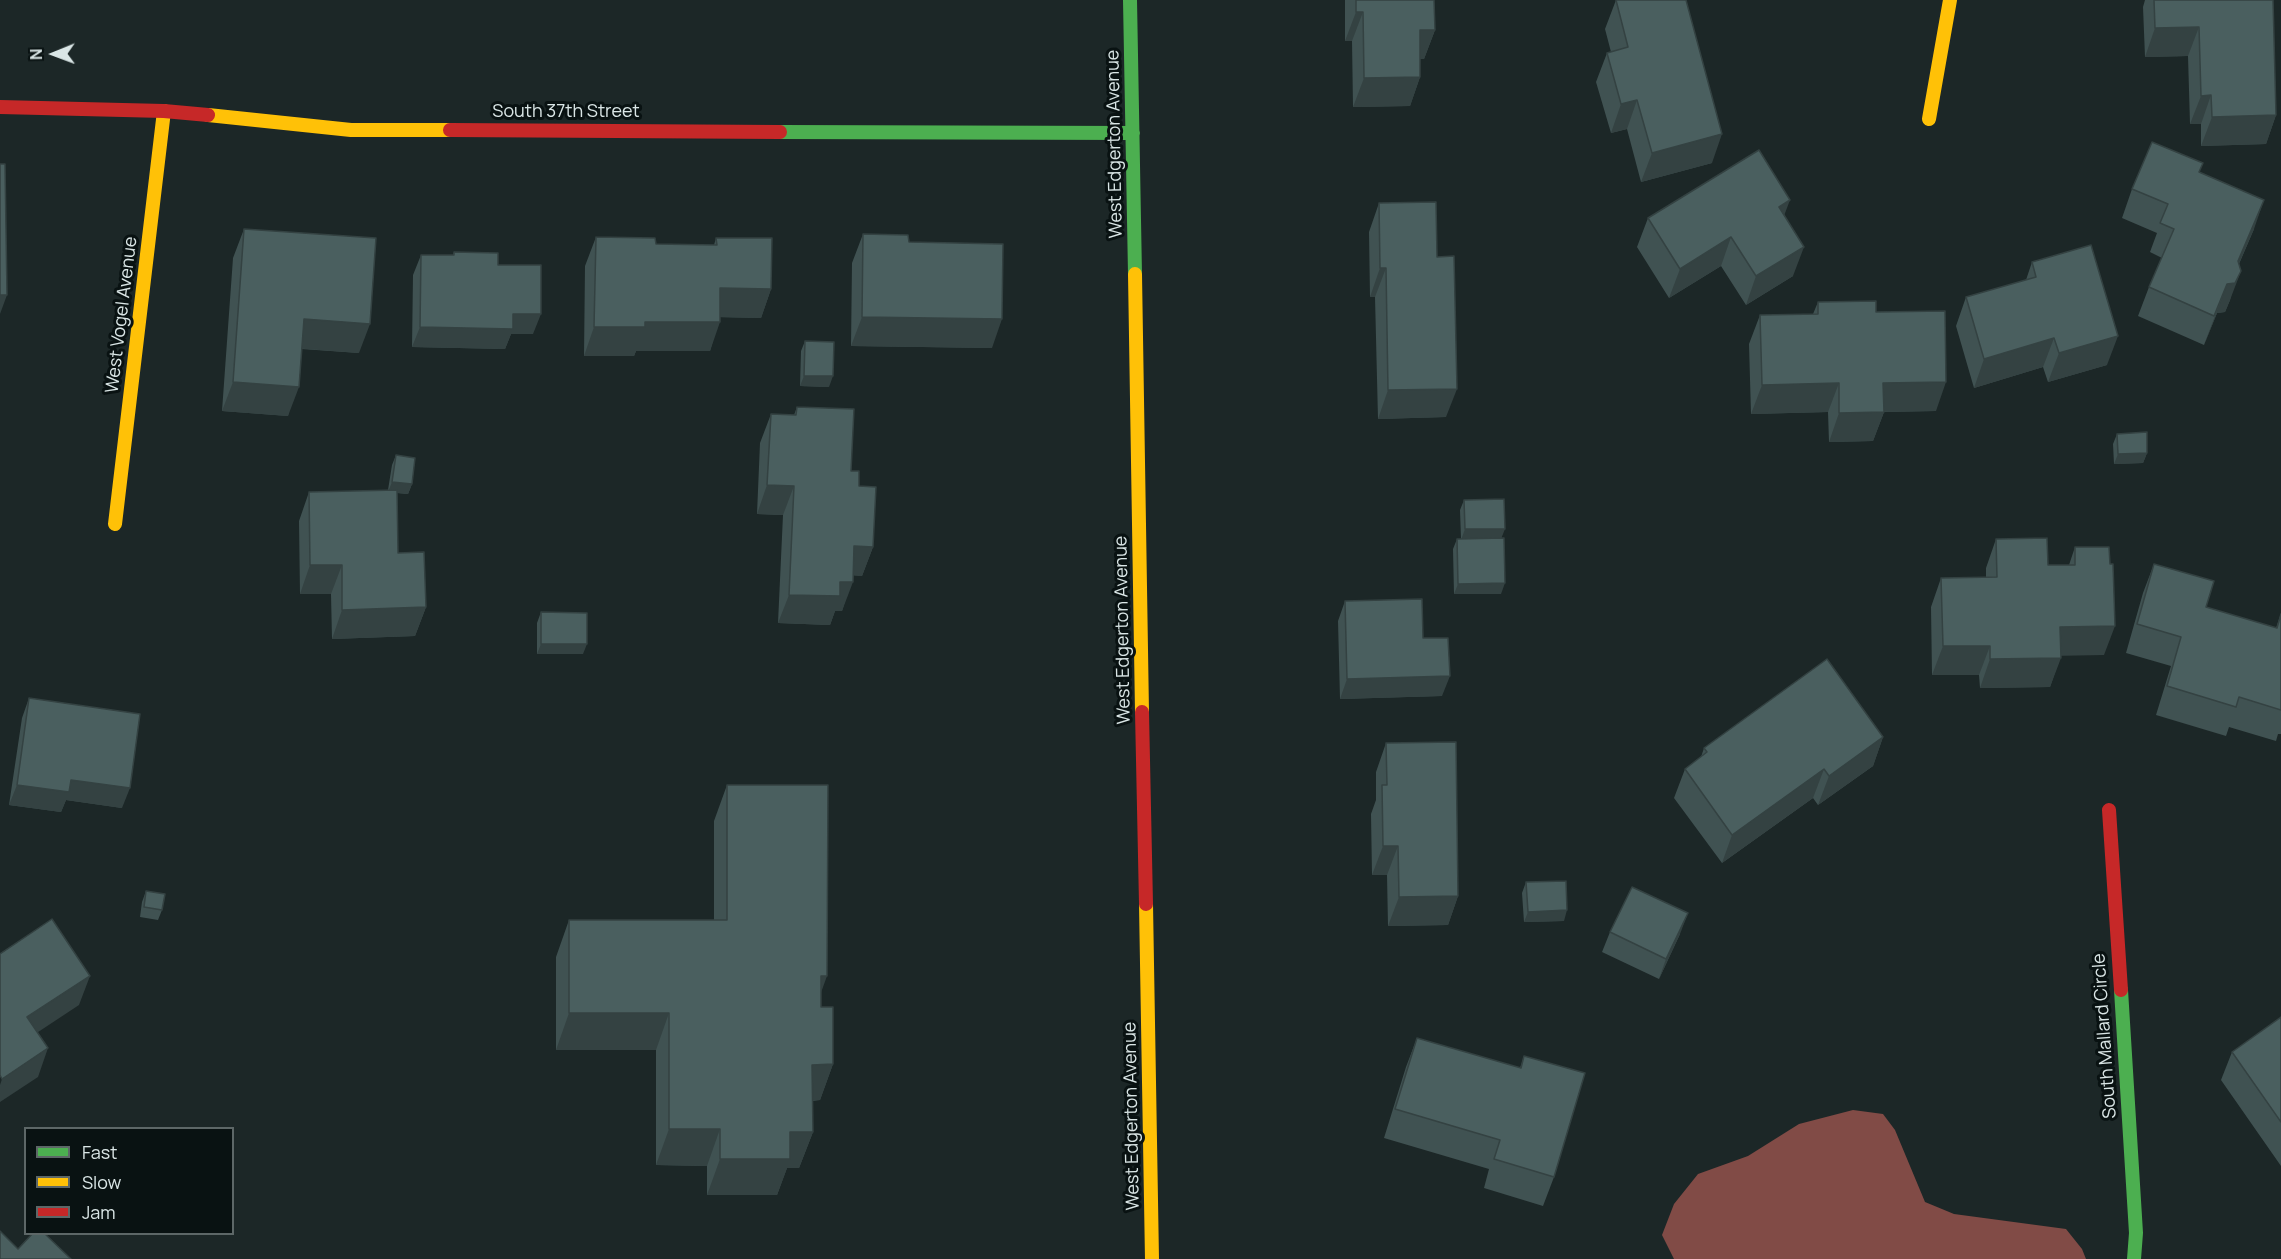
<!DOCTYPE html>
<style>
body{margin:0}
#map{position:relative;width:2281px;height:1259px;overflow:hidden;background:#1c2727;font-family:Manrope,sans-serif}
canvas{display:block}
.legend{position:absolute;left:24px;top:1127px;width:210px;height:108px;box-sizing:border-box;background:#091212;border:2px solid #5d6767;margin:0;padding:8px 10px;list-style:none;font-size:18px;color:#dae6e6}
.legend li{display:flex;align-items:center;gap:12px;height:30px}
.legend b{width:30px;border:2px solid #5d6767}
.north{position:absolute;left:24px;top:24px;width:60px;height:60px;-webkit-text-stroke:4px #091212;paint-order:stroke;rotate:269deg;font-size:16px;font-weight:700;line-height:24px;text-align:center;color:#dae6e6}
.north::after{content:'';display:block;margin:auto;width:21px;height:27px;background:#dae6e6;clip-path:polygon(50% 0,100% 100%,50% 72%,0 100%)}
</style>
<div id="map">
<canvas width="2281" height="1259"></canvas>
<ul class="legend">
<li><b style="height:8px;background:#4caf50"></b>Fast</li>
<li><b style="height:8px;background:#ffc107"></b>Slow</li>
<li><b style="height:8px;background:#c62828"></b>Jam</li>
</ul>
<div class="north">N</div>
</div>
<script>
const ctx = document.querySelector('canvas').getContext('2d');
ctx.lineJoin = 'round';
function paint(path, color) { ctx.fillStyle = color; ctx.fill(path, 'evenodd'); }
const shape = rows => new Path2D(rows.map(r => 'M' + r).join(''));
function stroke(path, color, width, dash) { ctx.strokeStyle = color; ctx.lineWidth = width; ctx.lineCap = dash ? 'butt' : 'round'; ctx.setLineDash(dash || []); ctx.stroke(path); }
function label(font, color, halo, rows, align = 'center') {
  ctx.font = font + ' Manrope,sans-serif'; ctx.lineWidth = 6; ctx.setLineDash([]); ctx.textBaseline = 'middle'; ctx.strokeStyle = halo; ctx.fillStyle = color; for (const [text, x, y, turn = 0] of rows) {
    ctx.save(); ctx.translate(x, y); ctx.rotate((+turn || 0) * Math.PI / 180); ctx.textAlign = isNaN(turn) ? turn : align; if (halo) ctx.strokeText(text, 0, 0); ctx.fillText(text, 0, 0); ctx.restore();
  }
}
paint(shape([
 [1853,1110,1883,1114,1895,1130,1925,1202,1954,1214,2066,1229,2082,1249,2086,1259,1674,1259,1662,1235,1674,1204,1698,1174,1748,1156,1799,1124]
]), '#814b46');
stroke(shape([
 [1130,0,1135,274],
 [780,132,1133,133],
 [2121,990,2136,1233,2134,1259]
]), '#4caf50', 14);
stroke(shape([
 [208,115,351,130,450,130],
 [1929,119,1950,0],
 [1135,274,1142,712],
 [115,524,164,111],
 [1146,904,1152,1259]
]), '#ffc107', 14);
stroke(shape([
 [0,107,164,111,208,115],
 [450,130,780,132],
 [1142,712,1146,904],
 [2109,810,2121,990]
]), '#c62828', 14);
paint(shape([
 [1345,0,1434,0,1435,30,1424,59,1420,59,1420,77,1410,106,1353,107,1352,41,1345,41],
 [1616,0,1712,163,1641,182,1627,129,1611,133,1596,82,1607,53,1611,52,1605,29],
 [2145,0,2273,0,2276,115,2266,144,2201,146,2201,124,2190,124,2188,56,2145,57,2143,7],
 [2199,172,2254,229,2239,264,2230,300,2225,312,2217,313,2204,345,2138,316,2149,287,2162,258,2150,252,2157,233,2122,218,2132,189],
 [1379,203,1437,257,1446,417,1378,419,1375,297,1370,297,1369,232],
 [1784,216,1793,276,1746,305,1721,266,1669,298,1637,247,1648,218],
 [244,229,359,353,302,349,288,416,222,411,233,258],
 [863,234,909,242,992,348,851,346,852,263],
 [596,237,656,244,714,245,716,238,771,289,761,318,720,317,710,351,636,351,634,356,584,356,585,266],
 [454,252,498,265,533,334,511,334,505,349,412,347,413,275,421,255,453,255],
 [2032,262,2107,365,2048,382,2043,367,1974,388,1956,326,1966,297,2026,280],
 [1818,302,1876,312,1936,411,1884,412,1873,441,1829,442,1828,412,1751,414,1749,344,1760,315,1813,314],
 [805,341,829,387,800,386,801,351],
 [797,407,851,471,859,486,873,547,862,576,853,575,842,611,835,611,830,625,778,623,783,515,757,514,760,443,771,414,794,415],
 [2117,434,2147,453,2143,463,2114,464,2113,444],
 [396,455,412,484,408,494,397,493,398,553,426,607,415,636,332,639,331,594,300,594,299,521,309,492,388,490,392,465],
 [1464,500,1502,538,1501,594,1454,594,1453,549,1457,539,1461,539,1460,510],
 [1996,539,2048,565,2069,565,2075,547,2104,655,2061,655,2050,687,1980,688,1979,675,1932,675,1931,607,1941,578,1986,578,1986,568],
 [2154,564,2206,607,2276,628,2281,613,2281,734,2278,734,2276,741,2229,727,2226,736,2156,715,2171,666,2126,653,2143,593],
 [1345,601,1423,638,1442,696,1340,699,1338,621],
 [541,612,583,654,537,654,537,623],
 [29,698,122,808,66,800,61,812,9,805,22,718],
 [1883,737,1873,766,1818,805,1813,798,1722,863,1674,798,1685,769,1701,757,1704,748],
 [1386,743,1458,896,1448,925,1388,926,1387,875,1372,875,1371,814,1376,800,1376,772],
 [727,785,821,993,821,1007,833,1064,820,1100,812,1101,813,1132,799,1168,787,1168,777,1195,707,1195,707,1166,656,1165,656,1050,556,1050,556,957,569,920,714,920,714,821],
 [1526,882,1564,921,1524,922,1522,893],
 [146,891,162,910,158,920,140,917,142,902],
 [1610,932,1680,934,1659,979,1602,952],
 [2281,1017,2281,1166,2221,1080,2232,1052],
 [1417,1038,1520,1068,1524,1056,1554,1177,1543,1206,1484,1188,1489,1169,1384,1138,1406,1067]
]), '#405252');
paint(shape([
 [1356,12,1363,12,1352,41,1345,41],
 [2199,27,2188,56,2145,57,2155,28],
 [1420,30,1435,30,1424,59,1409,59],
 [1420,77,1410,106,1353,107,1364,78],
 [2211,95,2201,124,2190,124,2201,96],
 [1637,100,1627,129,1611,133,1621,104],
 [2276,115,2266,144,2201,146,2212,117],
 [1722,134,1712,163,1641,182,1652,153],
 [1790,200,1779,229,1779,207],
 [2264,200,2254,229,2230,284,2241,271,2230,300,2225,312,2217,313,2204,345,2227,284],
 [1731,237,1721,266,1669,298,1680,269],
 [1804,247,1793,276,1746,305,1756,276],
 [1380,268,1386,268,1375,297,1370,297],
 [720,288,771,289,761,318,710,317],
 [0,295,7,295,0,314],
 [513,314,541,314,533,334,511,334,505,349,412,347,420,327],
 [862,317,1002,319,992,348,851,346],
 [304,319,370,324,359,353,293,348],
 [645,322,720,322,710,351,636,351,634,356,584,356,594,327],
 [2118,336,2107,365,2048,382,2059,353],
 [2054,338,2043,367,1974,388,1984,359],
 [804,376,833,376,829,387,800,386],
 [233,382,299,387,288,416,222,411],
 [1946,382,1936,411,1873,412,1883,383],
 [1839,383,1828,412,1751,414,1762,385],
 [1457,389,1446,417,1378,419,1388,390],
 [1884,412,1873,441,1829,442,1839,413],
 [2147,453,2143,463,2114,464,2118,454],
 [392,482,412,484,408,494,388,492],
 [767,485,794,486,783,515,757,514],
 [1465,529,1505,529,1501,539,1461,540],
 [854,546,873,547,862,576,844,575],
 [310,565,342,565,331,594,300,594],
 [840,582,853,582,842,611,835,611,830,625,778,623,789,595],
 [1505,583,1501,594,1454,594,1458,584],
 [426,607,415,636,332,639,342,610],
 [2115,626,2104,655,2050,656,2060,627],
 [541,644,587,644,583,654,537,654],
 [1943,646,1990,646,1979,675,1932,675],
 [2061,658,2050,687,1980,688,1990,659],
 [1450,676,1442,696,1340,699,1347,679],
 [1883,737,1873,766,1818,805,1829,776],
 [1824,769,1813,798,1722,863,1732,835],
 [71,780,130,788,122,808,66,800,61,812,9,805,17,785],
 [1383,846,1398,846,1387,875,1372,875],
 [1458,896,1448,925,1388,926,1399,897],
 [1567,910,1564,921,1524,922,1528,912],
 [1688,913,1680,934,1659,979,1666,959],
 [90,976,79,1005,17,1046,27,1017],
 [821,976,827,976,814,1012],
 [569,1013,669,1013,656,1050,556,1050],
 [48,1048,38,1077,0,1102,0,1085,2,1079],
 [833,1064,820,1100,799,1101,812,1065],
 [669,1129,720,1129,707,1166,656,1165],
 [790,1132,813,1132,799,1168,787,1168,777,1195,707,1195,720,1159]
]), '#344242');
const building = shape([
 [1356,0,1434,0,1435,30,1420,30,1420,77,1364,78,1363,12,1356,12,1356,0],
 [1616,0,1686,0,1722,134,1652,153,1637,100,1621,104,1607,53,1628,47,1616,0],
 [2154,0,2273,0,2276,115,2212,117,2211,95,2201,96,2199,27,2155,28,2154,0],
 [2152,142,2203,163,2199,172,2264,200,2238,261,2241,271,2235,283,2227,284,2214,316,2149,287,2174,229,2160,223,2168,204,2132,189,2152,142],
 [1759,150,1790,200,1779,207,1804,247,1756,276,1731,237,1680,269,1648,218,1759,150],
 [0,164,5,164,7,295,0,295,0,164],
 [1436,202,1437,257,1454,256,1457,389,1388,390,1386,268,1380,268,1379,203,1436,202],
 [244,229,376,238,370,324,304,319,299,387,233,382,244,229],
 [863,234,908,235,909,242,1003,244,1002,319,862,317,863,234],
 [596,237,655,238,656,244,717,245,716,238,772,238,771,289,720,288,720,322,645,322,645,327,594,327,596,237],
 [2091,245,2118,336,2059,353,2054,338,1984,359,1966,297,2036,277,2032,262,2091,245],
 [454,252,498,253,498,265,541,265,541,314,513,314,513,329,420,327,421,255,454,255,454,252],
 [1876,301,1876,312,1945,311,1946,382,1883,383,1884,412,1839,413,1839,383,1762,385,1760,315,1818,314,1818,302,1876,301],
 [805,341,834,342,833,376,804,376,805,341],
 [797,407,854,409,851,471,859,471,859,486,876,487,873,547,854,546,853,582,840,582,840,596,789,595,794,486,767,485,771,414,796,415,797,407],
 [2147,432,2147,453,2118,454,2117,434,2147,432],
 [396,455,415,458,412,484,392,482,396,455],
 [397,490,398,553,424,552,426,607,342,610,342,565,310,565,309,492,397,490],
 [1504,499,1505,529,1465,529,1464,500,1504,499],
 [1504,538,1505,583,1458,584,1457,539,1504,538],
 [2047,538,2048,565,2075,565,2075,547,2109,547,2110,564,2113,564,2115,626,2060,627,2061,658,1990,659,1990,646,1943,646,1941,578,1997,577,1996,539,2047,538],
 [2154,564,2214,581,2206,607,2277,628,2281,614,2281,710,2239,697,2236,707,2167,686,2181,637,2137,624,2154,564],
 [1422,599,1423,638,1448,638,1450,676,1347,679,1345,601,1422,599],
 [541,612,587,613,587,644,541,644,541,612],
 [1827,659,1883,737,1829,776,1824,769,1732,835,1685,769,1707,752,1704,748,1827,659],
 [29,698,140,714,130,788,71,780,69,792,17,785,29,698],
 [1456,742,1458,896,1399,897,1398,846,1383,846,1382,785,1387,785,1386,743,1456,742],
 [727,785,828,785,827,976,821,976,821,1007,833,1007,833,1064,812,1065,813,1132,790,1132,790,1159,720,1159,720,1129,669,1129,669,1013,569,1013,569,920,727,920,727,785],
 [1566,881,1567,910,1528,912,1526,882,1566,881],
 [1632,887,1688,913,1666,959,1610,932,1632,887],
 [146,891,165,894,162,910,144,907,146,891],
 [52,919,90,976,27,1017,48,1048,2,1079,0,1075,0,954,52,919],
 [2281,1017,2281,1122,2232,1052,2281,1017],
 [1417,1038,1521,1068,1524,1056,1585,1073,1554,1177,1494,1159,1500,1140,1395,1109,1417,1038],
 [0,1231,18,1249,33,1233,44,1233,71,1259,0,1259,0,1231]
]);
paint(building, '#4a5f5f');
stroke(building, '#344242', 1.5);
label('18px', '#dae6e6', '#091212', [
 ["South 37th Street",566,112],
 ["West Edgerton Avenue",1115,144,-91],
 ["West Vogel Avenue",122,315,-83],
 ["West Edgerton Avenue",1123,630,-91],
 ["South Mallard Circle",2105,1036,-94],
 ["West Edgerton Avenue",1132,1116,-91]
]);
</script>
